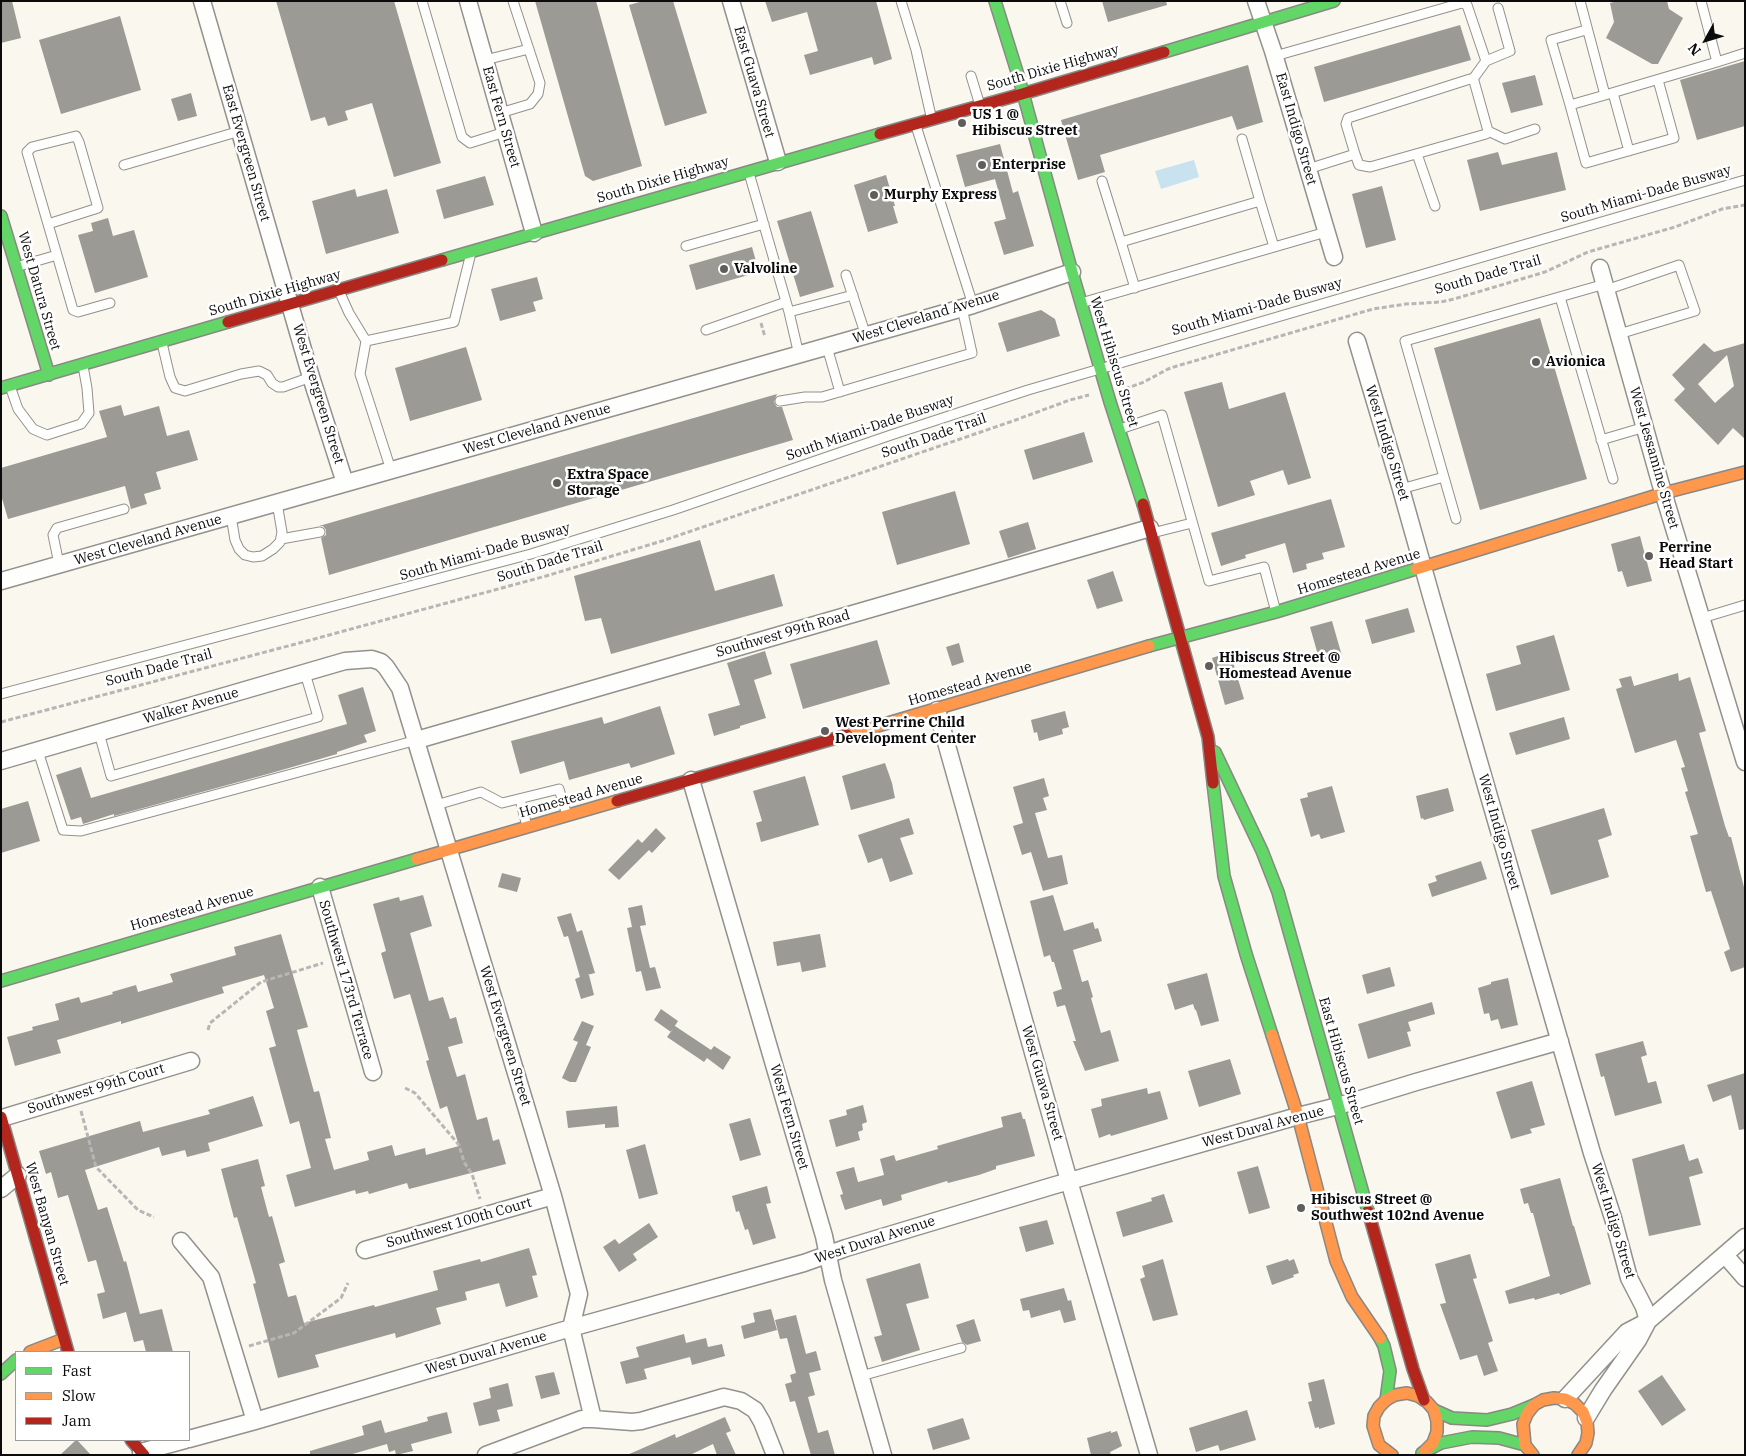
<!DOCTYPE html>
<style>
body{margin:0}
#map{position:relative;width:1746px;height:1456px;overflow:hidden;background:#faf7ee;font-family:"IBM Plex Serif",serif}
canvas{display:block}
.frame{position:absolute;inset:0;border:2px solid #0b0b0b;pointer-events:none}
.legend{position:absolute;left:15px;top:1351px;width:175px;height:90px;box-sizing:border-box;background:#fff;border:1px solid #9d9d9d;margin:0;padding:6px 9px;list-style:none;font-size:15px;color:#0b0b0b}
.legend li{display:flex;align-items:center;gap:10px;height:25px}
.legend b{width:25px;border:1px solid #9d9d9d}
.north{position:absolute;left:1681px;top:15px;width:50px;height:50px;-webkit-text-stroke:4px #fff;paint-order:stroke;rotate:231deg;font-size:14px;font-weight:700;line-height:20px;text-align:center;color:#0b0b0b}
.north::after{content:'';display:block;margin:auto;width:18px;height:22px;background:#0b0b0b;clip-path:polygon(50% 0,100% 100%,50% 72%,0 100%)}
</style>
<div id="map">
<canvas width="1746" height="1456"></canvas>
<div class="frame"></div>
<ul class="legend">
<li><b style="height:6px;background:#63d668"></b>Fast</li>
<li><b style="height:6px;background:#ff974d"></b>Slow</li>
<li><b style="height:6px;background:#b3261e"></b>Jam</li>
</ul>
<div class="north">N</div>
</div>
<script>
const ctx = document.querySelector('canvas').getContext('2d');
ctx.lineJoin = 'round';
function paint(path, color) { ctx.fillStyle = color; ctx.fill(path, 'evenodd'); }
const shape = rows => new Path2D(rows.map(r => 'M' + r).join(''));
function stroke(path, color, width, dash) { ctx.strokeStyle = color; ctx.lineWidth = width; ctx.lineCap = dash ? 'butt' : 'round'; ctx.setLineDash(dash || []); ctx.stroke(path); }
function label(font, color, halo, rows, align = 'center') {
  ctx.font = font + ' "IBM Plex Serif",serif'; ctx.lineWidth = 5; ctx.setLineDash([]); ctx.textBaseline = 'middle'; ctx.strokeStyle = halo; ctx.fillStyle = color; for (const [text, x, y, turn = 0] of rows) {
    ctx.save(); ctx.translate(x, y); ctx.rotate((+turn || 0) * Math.PI / 180); ctx.textAlign = isNaN(turn) ? turn : align; if (halo) ctx.strokeText(text, 0, 0); ctx.fillText(text, 0, 0); ctx.restore();
  }
}
paint(shape([
 [1194,160,1199,177,1161,189,1155,171]
]), '#c8e2f0');
paint(shape([
 [1,1,12,1,21,38,1,43],
 [276,1,394,1,441,163,394,177,372,103,345,111,348,120,328,126,325,117,311,121],
 [535,1,596,1,642,166,593,181,585,176],
 [643,1,673,1,707,113,665,126,629,5],
 [765,1,876,1,892,59,874,65,872,57,810,75,804,55,818,51,807,12,772,22],
 [1102,1,1166,1,1167,5,1108,22],
 [1618,1,1667,1,1669,9,1683,18,1658,64,1652,64,1606,38,1614,22,1610,3],
 [120,16,141,90,61,114,39,40],
 [1460,25,1471,60,1324,102,1314,67],
 [1745,61,1745,126,1697,140,1680,80],
 [1248,65,1263,122,1237,130,1232,116,1100,155,1105,172,1078,180,1061,120],
 [1535,75,1543,105,1511,113,1502,83],
 [191,93,197,116,178,121,171,99],
 [1000,144,1013,193,1018,191,1034,246,1004,255,994,222,1006,219,995,179,965,187,956,155],
 [1498,152,1502,165,1557,152,1566,190,1480,211,1467,160],
 [886,175,895,206,893,206,898,223,868,232,854,185],
 [485,176,494,205,444,219,436,190],
 [1382,186,1396,240,1366,248,1352,194],
 [355,189,357,197,387,189,399,233,326,254,312,201],
 [811,211,834,287,800,297,777,221],
 [108,218,113,236,134,230,148,277,95,293,78,235,93,231,91,223],
 [752,247,759,272,696,290,689,265],
 [537,277,543,299,533,302,536,311,500,321,491,289],
 [1041,310,1055,319,1060,336,1007,352,998,323],
 [1540,318,1587,479,1480,510,1434,348],
 [1704,343,1714,352,1745,343,1745,439,1733,428,1718,445,1674,400,1685,389,1672,375],
 [1727,355,1734,386,1715,403,1698,384],
 [466,347,482,400,410,421,395,368],
 [1222,382,1229,409,1285,392,1311,478,1288,485,1283,470,1250,481,1255,495,1218,507,1184,392],
 [777,394,774,402,777,407,782,407,793,440,329,575,321,538,326,535,326,530,323,526,319,526],
 [121,405,124,416,159,406,167,436,189,430,198,460,156,472,161,489,144,494,147,504,131,509,125,486,8,519,1,495,1,468,107,437,99,411],
 [1084,432,1093,462,1033,480,1024,450],
 [955,491,970,544,897,565,882,512],
 [1331,499,1345,547,1322,553,1324,559,1306,564,1307,569,1293,573,1285,543,1245,555,1246,558,1221,566,1211,533],
 [1028,522,1036,549,1008,558,999,531],
 [1640,536,1652,581,1627,587,1622,571,1618,572,1611,544],
 [700,540,715,591,774,574,783,606,611,654,601,618,585,621,574,576],
 [1113,571,1123,601,1097,609,1087,580],
 [1408,608,1415,632,1372,644,1365,620],
 [1332,621,1342,656,1320,662,1310,627],
 [1554,635,1570,690,1496,711,1486,674,1521,664,1516,646],
 [877,640,890,684,803,709,790,664],
 [959,643,964,662,952,666,946,647],
 [765,651,772,674,754,680,766,718,740,726,740,728,714,736,708,714,740,705,727,663],
 [1230,652,1244,699,1225,705,1212,658],
 [1678,673,1679,681,1690,677,1706,731,1699,733,1725,826,1729,837,1731,837,1745,891,1745,967,1731,972,1724,952,1730,949,1711,891,1706,892,1690,836,1698,834,1685,792,1688,791,1681,768,1685,767,1676,740,1635,753,1616,689,1622,687,1619,679,1631,676,1634,686],
 [363,687,376,731,364,735,367,742,337,752,337,754,275,772,114,816,114,814,83,824,81,817,71,820,56,775,81,767,91,798,347,724,338,695],
 [660,706,675,754,631,768,629,763,569,780,564,761,520,774,511,741,602,717,604,724],
 [1065,711,1069,727,1062,729,1063,734,1039,741,1037,732,1034,733,1031,720],
 [1564,717,1570,739,1516,755,1509,733],
 [885,763,892,783,895,798,851,810,842,776],
 [805,776,819,825,761,842,756,823,762,821,753,791],
 [1044,778,1049,796,1043,798,1047,810,1035,813,1048,858,1062,855,1068,884,1043,891,1031,852,1022,855,1013,826,1023,823,1013,787],
 [1332,786,1345,832,1321,839,1319,834,1311,837,1300,799,1308,797,1307,793],
 [1448,788,1454,811,1424,820,1423,818,1421,819,1416,796],
 [28,801,40,841,1,853,1,809],
 [1604,808,1612,835,1598,840,1609,877,1551,895,1531,830],
 [909,818,914,834,900,838,913,874,890,882,882,858,868,863,858,835],
 [656,828,666,838,652,853,649,850,619,880,608,870,638,839,642,843],
 [1481,861,1487,879,1432,897,1428,884,1437,881,1435,876],
 [502,873,521,878,517,892,498,887],
 [423,895,432,926,410,933,429,1001,443,997,450,1019,456,1017,463,1043,448,1047,457,1077,465,1074,477,1120,487,1117,493,1141,499,1139,506,1164,409,1189,407,1183,369,1194,368,1191,356,1194,355,1190,295,1207,286,1175,311,1168,299,1121,290,1124,269,1048,276,1046,266,1011,274,1008,264,975,222,987,224,993,121,1024,121,1021,57,1040,61,1053,15,1066,7,1037,33,1030,32,1027,59,1020,55,1004,79,997,81,1003,113,994,112,992,136,985,138,992,173,982,170,974,236,955,234,947,281,934,308,1027,297,1030,314,1092,319,1091,331,1138,325,1139,334,1170,369,1160,367,1152,392,1145,395,1156,425,1148,426,1155,459,1146,447,1106,440,1109,426,1061,429,1060,410,994,394,999,381,953,386,951,373,904,399,897,400,901],
 [1053,895,1064,931,1093,922,1095,929,1098,928,1102,941,1073,950,1082,982,1088,980,1093,997,1091,998,1101,1033,1110,1030,1119,1061,1085,1071,1073,1041,1076,1041,1065,1005,1057,1007,1053,992,1062,989,1054,962,1052,962,1050,955,1044,957,1030,901],
 [642,905,646,925,640,926,650,968,655,967,661,988,646,991,641,971,636,972,627,928,632,927,628,908],
 [571,913,577,932,582,930,595,973,587,975,589,975,594,995,581,999,575,979,580,977,568,936,564,937,557,917],
 [820,934,826,967,802,972,800,962,777,966,773,942],
 [1390,967,1395,986,1367,994,1362,975],
 [1207,973,1219,1021,1201,1026,1196,1010,1195,1010,1193,1004,1175,1010,1167,984],
 [1508,978,1518,1025,1501,1029,1498,1019,1491,1021,1489,1013,1484,1014,1478,988,1491,984,1491,982],
 [1432,1002,1435,1014,1408,1022,1411,1031,1407,1032,1411,1046,1368,1059,1358,1024],
 [661,1009,678,1021,671,1032,654,1020],
 [582,1021,594,1026,586,1045,591,1047,576,1082,570,1082,562,1078,578,1042,573,1040],
 [675,1026,711,1050,714,1046,731,1057,723,1070,707,1058,704,1062,667,1037],
 [1643,1041,1647,1055,1641,1057,1648,1083,1656,1081,1662,1103,1615,1116,1604,1076,1601,1077,1595,1054],
 [1230,1059,1241,1094,1199,1107,1188,1071],
 [1745,1073,1745,1129,1739,1130,1731,1095,1713,1102,1707,1085],
 [1532,1081,1545,1125,1530,1129,1532,1133,1511,1139,1496,1092],
 [1147,1088,1148,1094,1160,1091,1168,1119,1111,1136,1110,1134,1099,1138,1091,1109,1102,1106,1101,1099],
 [253,1096,263,1126,208,1143,210,1151,187,1157,185,1150,162,1156,159,1147,85,1170,98,1210,107,1207,124,1262,126,1261,140,1314,162,1309,173,1352,146,1352,143,1340,134,1342,126,1312,103,1319,97,1294,105,1292,96,1260,88,1262,68,1195,58,1198,51,1172,46,1174,39,1151,140,1121,143,1132,210,1114,208,1110],
 [863,1105,867,1122,862,1124,863,1130,858,1132,860,1140,836,1147,829,1120,847,1115,846,1110],
 [617,1106,619,1127,605,1128,605,1124,568,1128,566,1111],
 [1021,1112,1023,1119,1025,1119,1035,1156,996,1166,996,1169,979,1175,948,1183,947,1181,901,1195,902,1200,883,1206,881,1199,845,1210,840,1195,843,1194,836,1172,854,1167,858,1182,884,1175,880,1159,894,1155,896,1161,938,1149,937,1146,1003,1127,1001,1117],
 [750,1118,761,1155,740,1161,729,1124],
 [645,1144,658,1194,639,1199,626,1150],
 [1684,1144,1689,1161,1698,1158,1703,1173,1689,1177,1701,1225,1649,1236,1632,1159],
 [258,1159,265,1186,261,1187,269,1217,272,1216,285,1262,279,1264,288,1297,296,1295,304,1323,374,1305,375,1307,438,1290,433,1271,480,1259,481,1262,529,1248,537,1275,532,1276,538,1297,506,1307,499,1283,465,1292,467,1300,436,1308,441,1324,396,1338,395,1333,315,1355,319,1367,278,1378,253,1284,256,1283,237,1217,234,1218,221,1169],
 [1258,1166,1270,1208,1249,1214,1237,1172],
 [1560,1178,1573,1226,1574,1226,1591,1284,1560,1295,1559,1293,1535,1300,1534,1298,1509,1304,1505,1291,1550,1276,1533,1213,1531,1213,1528,1203,1524,1204,1520,1189],
 [767,1186,771,1203,766,1204,776,1238,753,1245,748,1229,745,1230,739,1211,736,1212,732,1196],
 [1164,1194,1173,1222,1123,1237,1116,1212,1152,1201,1151,1198],
 [1047,1220,1054,1244,1026,1252,1019,1227],
 [649,1223,658,1237,633,1254,637,1260,619,1272,603,1247,615,1239,619,1244],
 [1470,1254,1477,1278,1473,1279,1493,1341,1488,1343,1498,1371,1484,1376,1477,1355,1460,1360,1440,1304,1446,1303,1435,1264],
 [1163,1259,1178,1315,1153,1321,1140,1279,1145,1277,1142,1266],
 [1288,1259,1289,1261,1294,1259,1299,1273,1293,1275,1294,1277,1272,1285,1266,1266],
 [920,1263,929,1298,906,1304,920,1350,882,1362,874,1337,882,1335,866,1279],
 [1064,1288,1068,1301,1071,1300,1076,1320,1064,1323,1060,1310,1031,1318,1029,1310,1023,1311,1020,1299],
 [771,1309,777,1330,744,1339,741,1326,755,1322,753,1313],
 [796,1315,806,1354,816,1351,821,1370,809,1373,815,1395,808,1397,818,1433,828,1430,835,1455,811,1455,795,1401,790,1402,785,1384,792,1382,790,1375,796,1373,787,1338,780,1339,775,1320],
 [974,1319,981,1341,967,1345,962,1342,956,1325],
 [684,1334,686,1343,706,1338,708,1347,722,1344,725,1356,692,1365,690,1357,644,1369,647,1379,626,1384,620,1362,639,1357,636,1347],
 [554,1372,560,1394,541,1399,535,1376],
 [1662,1375,1686,1410,1662,1426,1638,1391],
 [1324,1379,1335,1424,1319,1429,1319,1427,1315,1428,1308,1402,1312,1401,1308,1383],
 [508,1383,513,1406,497,1410,500,1421,479,1426,473,1403,491,1398,489,1388],
 [1247,1410,1256,1440,1220,1451,1218,1445,1196,1452,1189,1428],
 [447,1412,452,1433,411,1444,413,1451,396,1455,395,1450,389,1452,387,1444,349,1455,310,1455,310,1451,364,1435,362,1426,381,1420,385,1433,428,1421,427,1417],
 [725,1417,731,1431,726,1433,736,1455,717,1455,713,1444,690,1455,627,1455,675,1434,676,1438],
 [963,1418,970,1439,933,1450,927,1429],
 [1111,1431,1111,1433,1117,1431,1122,1446,1110,1452,1111,1455,1091,1455,1087,1438],
 [77,1440,91,1455,60,1455,76,1440]
]), '#9c9a95');
const lane = shape([
 [422,1,462,137,470,143,505,132],
 [901,1,916,50,931,116],
 [1060,1,1067,23],
 [1580,1,1605,95,1717,62,1701,1],
 [1275,56,1462,3,1467,5,1486,61],
 [485,60,529,49],
 [1717,62,1745,53],
 [971,76,979,102],
 [1473,79,1486,61,1510,51,1498,8],
 [1613,93,1629,151],
 [1605,95,1570,105,1586,163,1674,138,1658,80],
 [1570,105,1551,40,1586,30],
 [500,113,530,104,538,94,540,83,513,1],
 [916,126,973,305],
 [1488,131,1505,139,1535,129],
 [1242,139,1260,201],
 [1417,154,1435,206],
 [124,165,240,131],
 [1308,169,1355,154,1346,124,1348,118,1470,79,1474,81,1488,131,1486,134,1370,167,1359,165,1355,154],
 [749,173,789,312,799,355],
 [1102,181,1121,242],
 [686,246,764,224],
 [57,255,73,310,78,312,110,303],
 [16,267,57,255,27,152,32,147,76,136,79,142,98,208,48,224],
 [846,275,866,336],
 [1135,288,1121,242,1260,201,1274,247],
 [1606,290,1679,265,1695,311,1619,334],
 [340,293,349,313,366,341,454,322,470,257],
 [1560,297,1613,479],
 [1081,303,1326,232],
 [789,312,853,295],
 [706,330,786,302],
 [366,341,360,374,391,470],
 [162,343,170,377,175,388,185,391,241,374,259,371,267,375,272,383,278,387,283,387,311,377],
 [827,347,840,392],
 [11,389,18,409,33,429,47,435,81,424,89,413,87,388,83,366],
 [780,401,805,397,822,397,972,353,962,308],
 [1120,429,1162,415,1209,581,1264,567,1276,612],
 [1601,440,1645,427],
 [1401,489,1444,477],
 [231,516,235,540,239,549,245,555,253,557,262,556,273,549,280,542,282,532,277,503],
 [1456,519,1405,341,1605,284],
 [1152,533,1192,523],
 [281,539,320,532],
 [59,564,53,535,57,528,124,509],
 [1702,618,1745,605],
 [1,694,531,554,673,510,891,435,1028,390,1745,180],
 [99,733,111,776,318,717,305,673],
 [38,751,63,830,81,831,417,740],
 [520,799,527,826],
 [436,805,481,792,502,803,559,789,567,815],
 [861,1376,961,1348]
]);
const street = shape([
 [202,1,311,377,345,483],
 [468,1,534,233],
 [731,1,778,162],
 [1256,1,1273,51,1334,257],
 [1600,268,1660,482,1745,762],
 [1357,341,1401,489,1432,599,1592,1153,1613,1218,1629,1278,1644,1307,1648,1321],
 [1,581,973,305,1072,272],
 [937,710,1069,1181,1149,1455],
 [417,740,1150,528],
 [1,761,345,661,372,659,381,662,386,667,400,688,553,1196,579,1294,571,1328,593,1419],
 [691,780,824,1236,833,1280,883,1455],
 [320,887,373,1072],
 [2,1118,191,1061],
 [1,1189,18,1175],
 [181,1241,211,1277,255,1421],
 [365,1250,553,1196],
 [1725,1255,1745,1278],
 [1565,1399,1627,1332,1648,1321,1745,1237],
 [1586,1418,1603,1390,1638,1340,1648,1321],
 [189,1439,255,1421,571,1328,804,1263,846,1248,1052,1186,1298,1116,1338,1106,1416,1082,1560,1041],
 [141,1452,185,1440],
 [486,1455,582,1419,593,1419,632,1422,641,1421,724,1397,741,1401,755,1410,762,1422,775,1455]
]);
const fast = shape([
 [995,1,1018,75,1072,272,1110,402,1143,504],
 [1164,52,1334,1],
 [1,216,49,375],
 [442,260,880,134],
 [1,388,228,322],
 [1149,646,1276,612,1416,569],
 [1215,752,1262,851,1278,892,1368,1211],
 [1213,783,1224,876,1246,954,1272,1035],
 [1,981,417,859],
 [1380,1338,1384,1346,1390,1371,1386,1400],
 [1,1374,16,1360],
 [1434,1410,1452,1418,1487,1420,1512,1414,1534,1405],
 [1422,1453,1441,1443,1472,1437,1499,1438,1525,1445]
]);
const slow = shape([
 [1416,569,1664,493,1745,472],
 [847,735,1149,646],
 [417,859,617,801],
 [1272,1035,1298,1116,1336,1261,1352,1297,1380,1338],
 [30,1352,64,1339],
 [1392,1455,1379,1445,1373,1426,1374,1416,1379,1407,1386,1400,1395,1395,1407,1393,1418,1396,1427,1402,1434,1410,1437,1421,1437,1432,1433,1443,1425,1451],
 [1533,1455,1525,1445,1523,1424,1527,1414,1534,1405,1543,1400,1554,1398,1565,1399,1575,1404,1583,1412,1587,1422,1588,1433,1586,1443,1578,1455]
]);
const jam = shape([
 [880,134,1022,94,1164,52],
 [228,322,442,260],
 [1143,504,1208,737,1213,783],
 [617,801,847,735],
 [1,1117,68,1352],
 [1368,1211,1413,1369,1424,1400],
 [131,1440,144,1455]
]);
stroke(lane, '#93918d', 11);
stroke(street, '#93918d', 19);
stroke(fast, '#898884', 14);
stroke(slow, '#898884', 14);
stroke(jam, '#898884', 14);
stroke(shape([
 [761,323,765,337],
 [1125,389,1144,382,1168,369,1177,366,1373,309,1406,304,1441,302,1454,299,1545,272,1588,252,1675,227,1722,209,1745,205],
 [1,722,307,641,546,576,662,541,1010,422,1070,400,1089,395],
 [208,1030,210,1023,261,982,323,963],
 [405,1088,415,1093,459,1145,464,1162,472,1174,480,1199],
 [81,1111,96,1167,138,1210,154,1217],
 [249,1346,294,1333,341,1298,348,1283]
]), '#b7b6b5', 3, [5, 2.5]);
stroke(lane, '#fefefc', 9);
stroke(street, '#fefefc', 16);
stroke(fast, '#63d668', 11);
stroke(slow, '#ff974d', 11);
stroke(jam, '#b3261e', 11);
for (const [x, y, r, color] of [
 [962,123,5,"#5f5e5a"],
 [982,165,5,"#5f5e5a"],
 [874,195,5,"#5f5e5a"],
 [724,269,5,"#5f5e5a"],
 [1536,362,5,"#5f5e5a"],
 [557,483,5,"#5f5e5a"],
 [1649,556,5,"#5f5e5a"],
 [1209,666,5,"#5f5e5a"],
 [825,731,5,"#5f5e5a"],
 [1301,1208,5,"#5f5e5a"]
]) { const dot = new Path2D(); dot.arc(x, y, r, 0, 2 * Math.PI); ctx.fillStyle = color; ctx.fill(dot); stroke(dot, '#fff', 2); }
label('14px', '#0b0b0b', '#fff', [
 ["South Dixie Highway",1053,68,-16],
 ["East Guava Street",754,82,74],
 ["East Fern Street",501,117,74],
 ["East Indigo Street",1296,129,74],
 ["East Evergreen Street",246,153,74],
 ["South Dixie Highway",663,180,-16],
 ["South Miami-Dade Busway",1646,194,-16],
 ["South Dade Trail",1488,275,-16],
 ["West Datura Street",39,291,74],
 ["South Dixie Highway",275,293,-16],
 ["South Miami-Dade Busway",1257,307,-16],
 ["West Cleveland Avenue",926,317,-17],
 ["West Hibiscus Street",1114,362,73],
 ["West Evergreen Street",318,394,73],
 ["South Miami-Dade Busway",870,428,-19],
 ["West Cleveland Avenue",537,429,-16],
 ["South Dade Trail",934,436,-19],
 ["West Indigo Street",1387,443,73],
 ["West Jessamine Street",1654,458,74],
 ["West Cleveland Avenue",148,540,-16],
 ["South Miami-Dade Busway",485,552,-16],
 ["South Dade Trail",550,562,-17],
 ["Homestead Avenue",1359,572,-17],
 ["Southwest 99th Road",783,634,-16],
 ["South Dade Trail",159,668,-15],
 ["Homestead Avenue",970,684,-16],
 ["Walker Avenue",191,706,-16],
 ["Homestead Avenue",581,796,-16],
 ["West Indigo Street",1499,832,74],
 ["Homestead Avenue",192,909,-16],
 ["Southwest 173rd Terrace",346,980,74],
 ["West Evergreen Street",505,1036,73],
 ["East Hibiscus Street",1341,1061,74],
 ["West Guava Street",1042,1083,74],
 ["Southwest 99th Court",96,1089,-17],
 ["West Fern Street",789,1117,74],
 ["West Duval Avenue",1263,1127,-15],
 ["West Indigo Street",1613,1221,73],
 ["Southwest 100th Court",459,1223,-16],
 ["West Banyan Street",47,1224,74],
 ["West Duval Avenue",875,1240,-18],
 ["West Duval Avenue",486,1353,-16]
]);
label('bold 14px', '#0b0b0b', '#fff', [
 ["US 1 @",972,115],
 ["Hibiscus Street",972,131],
 ["Enterprise",992,165],
 ["Murphy Express",884,195],
 ["Valvoline",734,269],
 ["Avionica",1546,362],
 ["Extra Space",567,475],
 ["Storage",567,491],
 ["Perrine",1659,548],
 ["Head Start",1659,564],
 ["Hibiscus Street @",1219,658],
 ["Homestead Avenue",1219,674],
 ["West Perrine Child",835,723],
 ["Development Center",835,739],
 ["Hibiscus Street @",1311,1200],
 ["Southwest 102nd Avenue",1311,1216]
], 'left');
</script>
